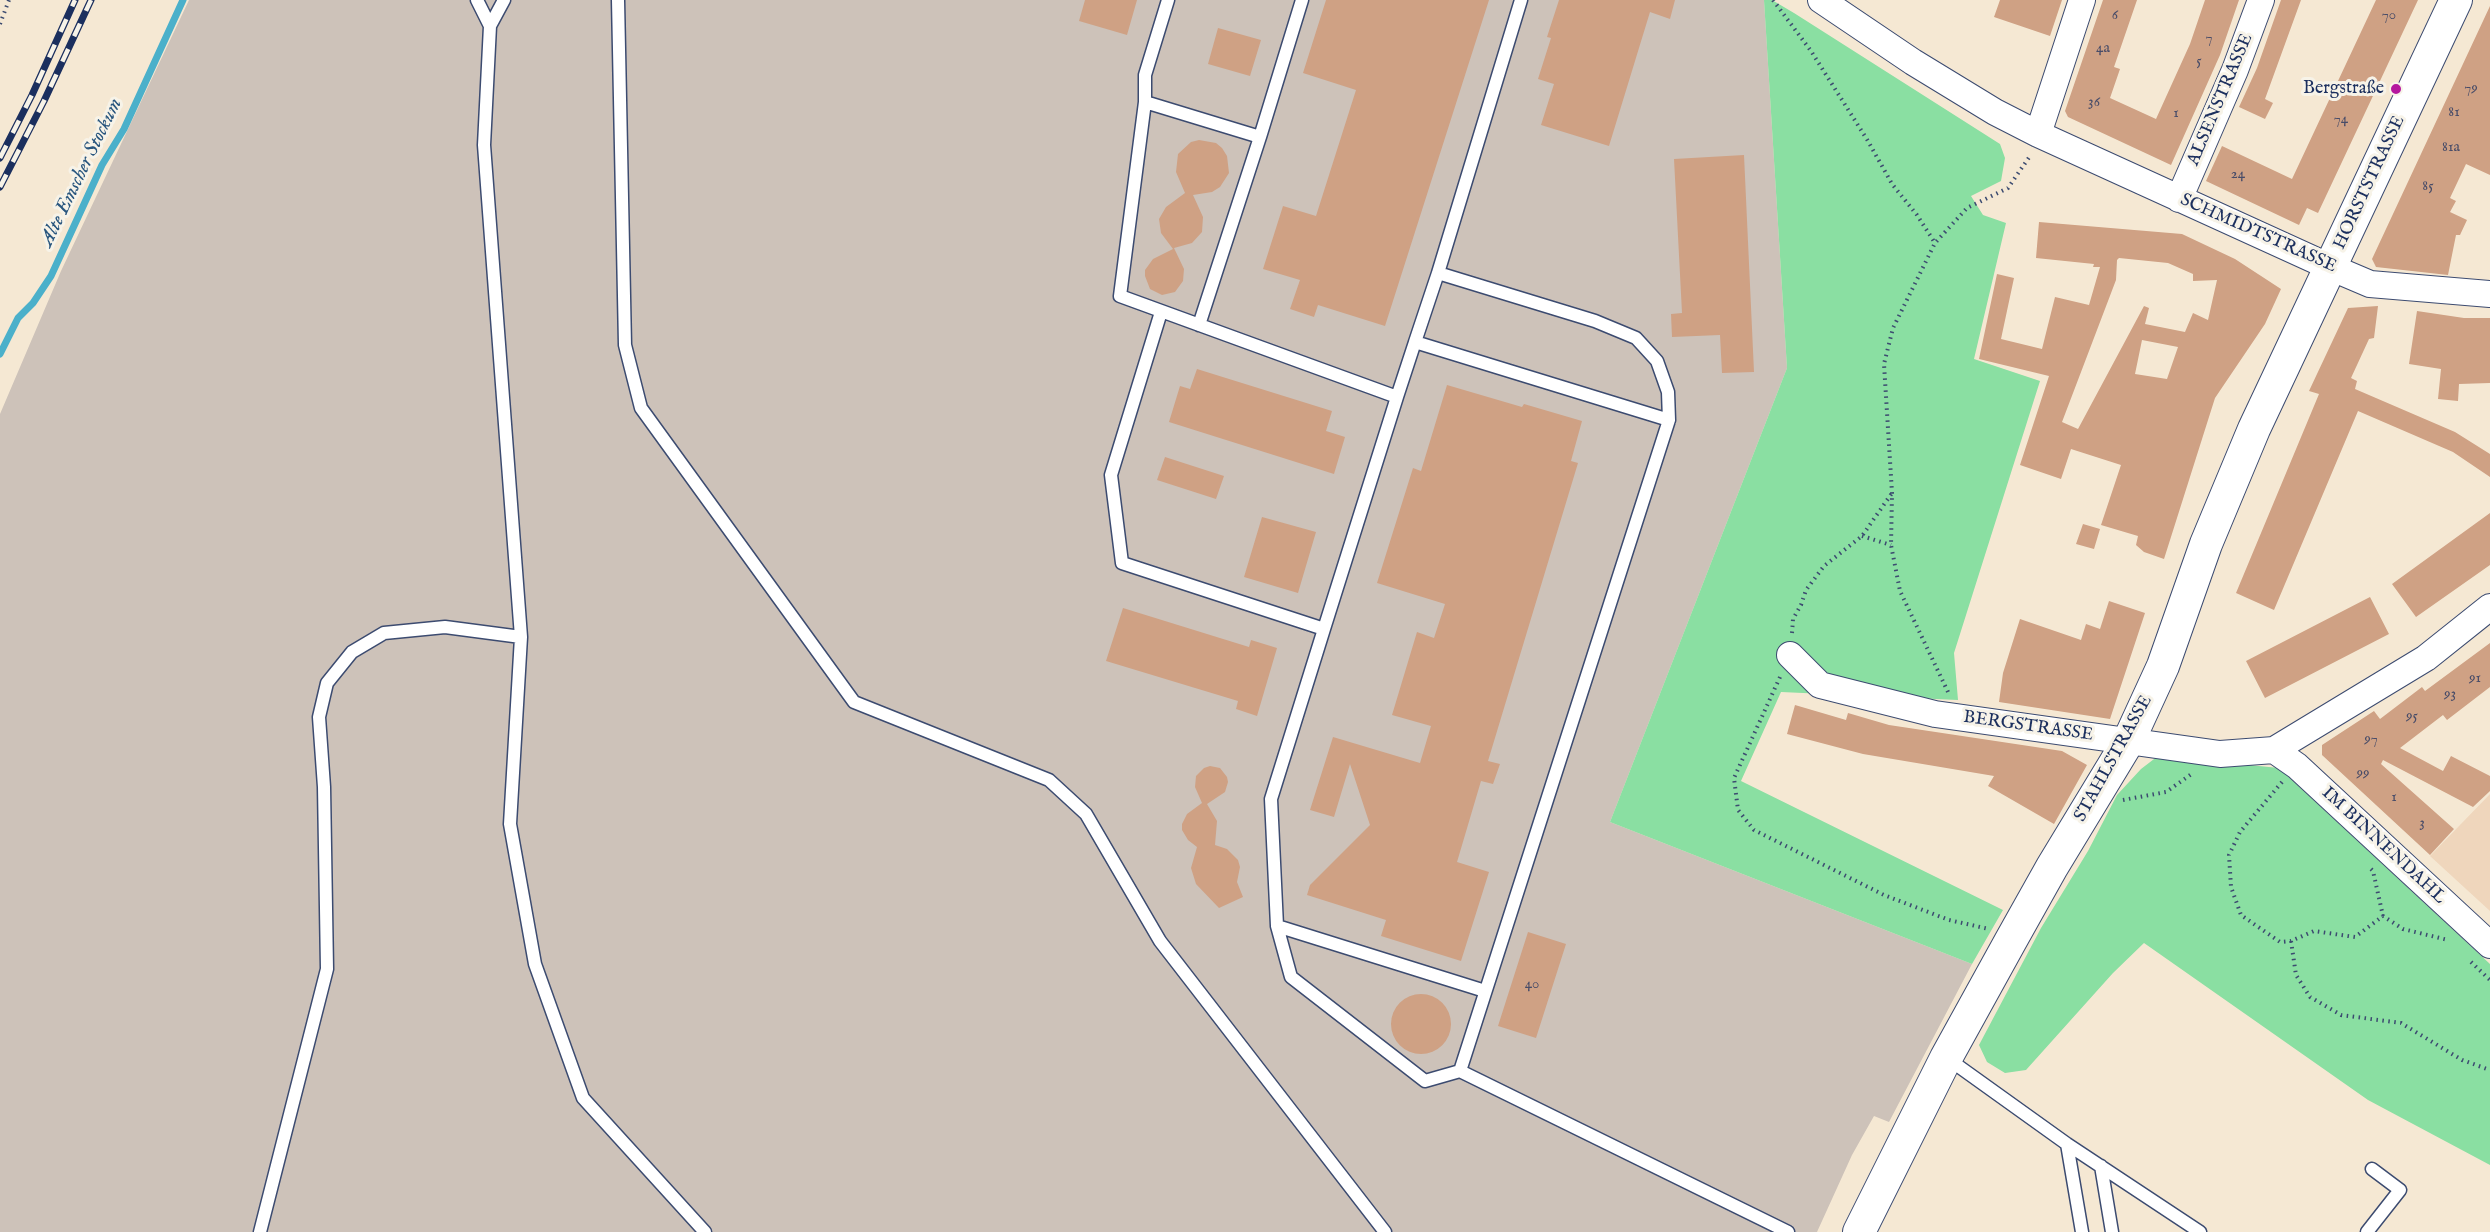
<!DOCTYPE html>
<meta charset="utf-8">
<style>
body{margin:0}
canvas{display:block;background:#f5e8d3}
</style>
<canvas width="2490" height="1232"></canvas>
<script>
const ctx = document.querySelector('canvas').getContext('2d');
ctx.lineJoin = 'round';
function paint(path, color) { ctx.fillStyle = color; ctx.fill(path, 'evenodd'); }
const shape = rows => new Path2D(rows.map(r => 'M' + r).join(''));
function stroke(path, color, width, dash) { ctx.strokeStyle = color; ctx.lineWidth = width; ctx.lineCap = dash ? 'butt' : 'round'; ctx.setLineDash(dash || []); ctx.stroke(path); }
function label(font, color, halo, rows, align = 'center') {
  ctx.font = font + ' "IM FELL English",serif'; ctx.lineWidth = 6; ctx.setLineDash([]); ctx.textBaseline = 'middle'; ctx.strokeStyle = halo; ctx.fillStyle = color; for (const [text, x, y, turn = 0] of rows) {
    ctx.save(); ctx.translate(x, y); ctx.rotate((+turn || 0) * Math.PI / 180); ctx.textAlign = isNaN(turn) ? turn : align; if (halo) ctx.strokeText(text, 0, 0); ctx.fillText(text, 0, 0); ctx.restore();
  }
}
paint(shape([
 [2490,794,2490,911,2430,856]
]), '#efd6bc');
paint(shape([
 [189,0,1764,0,1787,368,1610,822,1972,964,1889,1122,1874,1116,1852,1155,1817,1232,0,1232,0,414,61,271]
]), '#cdc2b9');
paint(shape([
 [1764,0,1772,0,1794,13,2000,144,2005,158,2001,181,1971,196,1983,215,2006,223,1974,359,2040,381,1954,653,1958,700,1781,692,1741,781,2003,910,1972,964,1610,822,1787,368],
 [2158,756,2279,768,2490,964,2490,1165,2368,1100,2144,943,2113,973,2026,1070,2005,1073,1987,1062,1979,1045,2041,928,2088,851,2117,795,2141,769]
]), '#8adfa2');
stroke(shape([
 [0,354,18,318,33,303,51,276,102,165,124,129,183,0]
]), '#4bb0ca', 7);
paint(shape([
 [1085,0,1137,0,1127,35,1079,21],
 [1326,0,1489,0,1385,326,1318,305,1314,317,1290,309,1300,280,1263,269,1283,206,1316,216,1356,90,1303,73],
 [1559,0,1675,0,1670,19,1650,12,1609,146,1541,125,1554,84,1538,79,1551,38,1547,37],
 [2000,0,2062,0,2050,36,1994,17],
 [2103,0,2137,0,2114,67,2120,69,2110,98,2156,119,2190,44,2205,0,2239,0,2220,55,2171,165,2068,117,2065,111],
 [2281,0,2301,0,2265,99,2273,103,2265,119,2239,107,2257,68],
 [2376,0,2418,0,2318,213,2307,208,2299,225,2206,181,2222,146,2292,179],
 [2490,6,2490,175,2466,164,2450,198,2456,201,2450,212,2467,220,2460,235,2456,235,2448,275,2376,267,2372,259],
 [1218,28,1261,40,1250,76,1208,64],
 [1199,140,1216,143,1222,148,1227,156,1229,173,1220,187,1212,192,1193,195,1203,217,1202,232,1192,243,1174,248,1184,269,1183,281,1175,292,1162,295,1150,289,1145,276,1145,270,1153,259,1173,249,1161,233,1159,219,1166,207,1185,193,1176,172,1178,154,1191,142],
 [1744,155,1754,372,1722,373,1720,335,1672,337,1671,314,1682,313,1674,159],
 [2039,222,2182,234,2235,259,2281,289,2265,324,2215,398,2164,559,2144,552,2136,545,2138,536,2101,525,2121,465,2071,449,2061,479,2020,465,2049,376,1979,359,1997,274,2014,278,2001,339,2042,349,2055,297,2089,305,2100,267,2093,267,2094,264,2036,258],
 [2119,258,2168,263,2193,274,2193,281,2217,280,2208,320,2193,313,2185,332,2145,324,2149,308,2144,306,2078,429,2062,422,2116,280,2117,260],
 [2142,340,2178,347,2167,379,2135,374],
 [2378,306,2374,338,2369,339,2351,378,2357,381,2355,389,2455,432,2490,454,2490,477,2453,452,2358,411,2274,610,2236,593,2319,394,2309,391,2348,308],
 [2417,311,2464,318,2490,318,2490,383,2459,384,2458,401,2438,399,2441,369,2409,364],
 [1197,369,1332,411,1326,431,1345,437,1334,474,1169,422,1180,386,1190,389],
 [1447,385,1522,407,1524,404,1582,421,1571,461,1578,463,1488,761,1500,764,1493,784,1481,781,1457,862,1489,872,1461,961,1381,936,1386,920,1307,895,1310,885,1370,825,1350,764,1334,817,1310,810,1333,737,1420,763,1431,726,1392,715,1417,632,1434,638,1445,604,1377,583,1413,468,1421,471],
 [1165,457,1224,476,1216,499,1157,480],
 [2490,513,2490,565,2416,617,2392,584],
 [1262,517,1316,532,1298,593,1244,577],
 [2083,524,2100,529,2094,549,2076,544],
 [2370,597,2389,634,2265,698,2246,661],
 [2109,601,2145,613,2110,719,1999,702,2003,673,2020,619,2081,640,2086,624,2100,629],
 [1123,608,1249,647,1251,640,1277,648,1257,716,1236,709,1238,701,1106,661],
 [2490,643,2490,687,2447,720,2443,715,2400,748,2443,771,2451,756,2490,776,2490,791,2473,807,2383,760,2381,764,2454,829,2430,855,2322,755,2322,745,2374,711,2380,719,2422,687,2425,691],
 [1795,705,1846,720,1848,713,1889,725,2062,751,2087,765,2054,824,1988,786,1994,776,1863,754,1787,734],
 [1210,766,1220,768,1227,777,1228,782,1225,792,1207,804,1217,821,1215,845,1227,849,1238,860,1240,867,1237,882,1243,897,1219,908,1196,884,1191,868,1197,847,1188,840,1182,830,1182,824,1187,814,1202,803,1195,787,1196,776,1204,768],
 [1528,932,1566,944,1536,1038,1498,1026],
 '1391 1024a30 30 0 1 1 60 0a30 30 0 1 1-60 0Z'
]), '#cfa184');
const service = shape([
 [477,0,490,26],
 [504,0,490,26,484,145,521,637,510,824,535,964,583,1098,705,1232],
 [618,0,625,345,641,408,854,702,1049,780,1086,814,1160,941,1385,1232],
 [1145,102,1145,75,1168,0],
 [1260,137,1302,0],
 [1438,273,1521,0],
 [1161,312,1111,475,1122,563,1324,629,1397,397],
 [1199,325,1260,137,1145,102,1120,296,1397,397,1415,342,1669,420,1460,1071,1788,1232],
 [1415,342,1438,273,1595,321,1636,338,1657,361,1668,392,1669,420],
 [1324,629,1271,799,1277,926,1485,991],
 [1277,926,1291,977,1425,1081,1460,1071],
 [1947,1058,2067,1144,2200,1232],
 [2067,1144,2082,1232],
 [2101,1166,2112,1232],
 [260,1232,327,969,324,787,319,717,327,683,352,652,384,633,445,627,521,637],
 [2367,1232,2400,1190,2372,1169]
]);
const minor = shape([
 [1821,0,1913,62,1995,112,2038,134,2330,267,2370,284,2490,294],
 [2038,134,2082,0],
 [2179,199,2235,70,2261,0],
 [1790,655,1820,685,1935,714,2220,754,2274,750,2426,658,2490,607],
 [2274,750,2297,766,2490,945]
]);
const tertiary = shape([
 [1859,1232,1946,1058,2010,942,2052,867,2129,740,2163,666,2206,544,2254,429,2456,0]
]);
stroke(service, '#3c4b70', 15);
stroke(minor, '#3c4b70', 28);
stroke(tertiary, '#3c4b70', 34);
stroke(shape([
 [1773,0,1811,51,1868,141,1892,184,1917,215,1935,243],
 [0,24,9,0],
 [1862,536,1891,545],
 [1792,633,1793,619,1801,605,1806,590,1824,566,1862,536,1892,493],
 [1780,677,1734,778,1738,810,1754,830,1884,895,1949,920,1989,929],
 [1948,692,1900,591,1891,545,1892,493,1884,364,1893,328,1935,243,1967,208,2008,188,2030,156],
 [2282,782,2240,832,2229,855,2231,887,2241,915,2280,942,2291,941,2314,931,2355,937,2383,916,2403,929,2448,940],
 [2123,800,2166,792,2193,773],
 [2371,869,2373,871,2383,916],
 [2291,941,2296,975,2310,997,2341,1015,2401,1023,2462,1060,2490,1070],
 [2471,962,2490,980]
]), '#3c4b70', 4, [1.5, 4.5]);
stroke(service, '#fff', 12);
stroke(minor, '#fff', 26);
stroke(tertiary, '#fff', 32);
const rail = shape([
 [0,158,32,95,75,0],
 [0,187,44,101,91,0]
]);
stroke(rail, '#1b2f5e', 7);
stroke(rail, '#f7f3e8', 4.5, [14]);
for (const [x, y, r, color] of [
 [2396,89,6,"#b5179e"]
]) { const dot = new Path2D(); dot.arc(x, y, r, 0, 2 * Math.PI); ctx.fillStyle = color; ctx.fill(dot); stroke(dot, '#f7f3e8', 2); }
label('15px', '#484c68', null, [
 ["6",2115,16],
 ["70",2389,16],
 ["7",2209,39],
 ["4a",2103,49],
 ["5",2199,62],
 ["79",2471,89],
 ["36",2094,103],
 ["81",2454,113],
 ["1",2176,114],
 ["74",2341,120],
 ["81a",2451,148],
 ["24",2238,175],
 ["85",2428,187],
 ["91",2475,679],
 ["93",2450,695],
 ["95",2412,717],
 ["97",2371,740],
 ["99",2363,774],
 ["1",2394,798],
 ["3",2422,824],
 ["40",1532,985]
]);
label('18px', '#1b2f5e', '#f7f3e8', [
 ["Bergstraße",2384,89]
], 'right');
label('18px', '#1b2f5e', '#f7f3e8', [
 ["ALSENSTRASSE",2221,100,-67],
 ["HORSTSTRASSE",2370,183,-65],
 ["SCHMIDTSTRASSE",2258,234,24],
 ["BERGSTRASSE",2028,727,8],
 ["STAHLSTRASSE",2114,759,-61],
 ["IM BINNENDAHL",2383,846,43]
]);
label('italic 20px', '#29567e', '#f7f3e8', [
 ["Alte Emscher Stockum",82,173,-64]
]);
</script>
